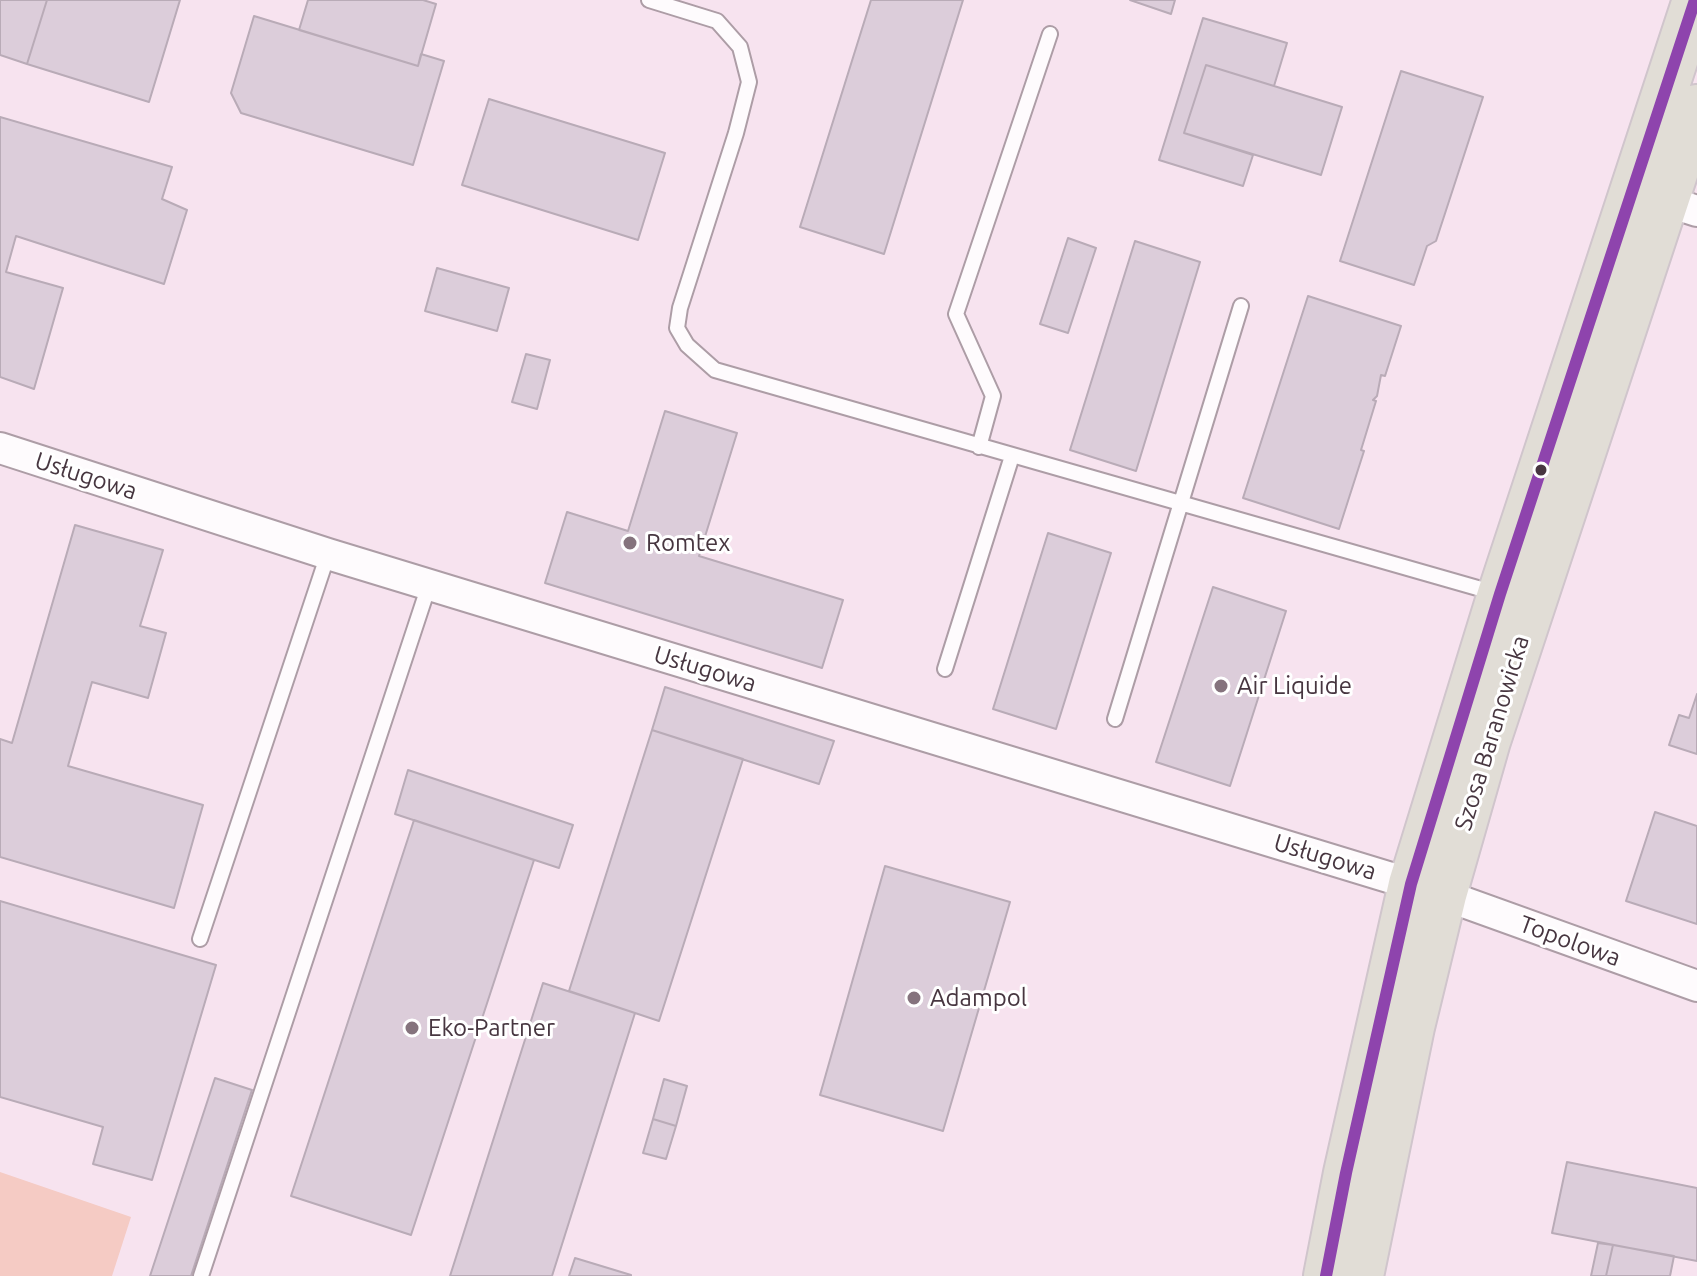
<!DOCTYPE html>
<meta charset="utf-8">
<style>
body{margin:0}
canvas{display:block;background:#f7e3ef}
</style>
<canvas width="1697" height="1276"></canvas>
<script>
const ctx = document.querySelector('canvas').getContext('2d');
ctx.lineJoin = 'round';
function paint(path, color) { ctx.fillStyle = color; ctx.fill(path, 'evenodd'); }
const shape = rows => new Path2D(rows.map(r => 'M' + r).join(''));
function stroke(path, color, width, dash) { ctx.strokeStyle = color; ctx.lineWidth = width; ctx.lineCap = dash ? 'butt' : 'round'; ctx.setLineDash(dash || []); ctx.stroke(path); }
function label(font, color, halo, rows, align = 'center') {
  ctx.font = font + ' Ubuntu,sans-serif'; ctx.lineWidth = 6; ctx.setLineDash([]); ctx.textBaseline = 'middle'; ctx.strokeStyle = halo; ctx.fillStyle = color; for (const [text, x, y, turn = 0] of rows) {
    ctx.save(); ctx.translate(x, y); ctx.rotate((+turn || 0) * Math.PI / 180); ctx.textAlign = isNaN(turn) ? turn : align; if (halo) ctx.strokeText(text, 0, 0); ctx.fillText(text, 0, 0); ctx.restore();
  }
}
paint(shape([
 [0,1172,131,1217,112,1276,0,1276]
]), '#f5cbc4');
const building = shape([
 [0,0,47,0,27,64,0,55,0,0],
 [47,0,180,0,149,102,27,64,47,0],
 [308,0,423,0,436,4,418,66,299,30,308,0],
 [871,0,963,0,884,254,800,227,871,0],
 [1130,0,1175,0,1171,14,1130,0],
 [254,16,418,66,421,54,444,61,413,165,241,113,231,93,254,16],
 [1203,18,1287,43,1274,86,1206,65,1184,133,1253,155,1243,186,1159,160,1203,18],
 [1206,65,1342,107,1321,175,1184,133,1206,65],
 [1401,71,1483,97,1436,241,1427,246,1414,285,1340,261,1401,71],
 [489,99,665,153,638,240,462,185,489,99],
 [0,117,172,167,162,199,187,210,164,284,16,236,6,272,63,288,34,389,0,377,0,117],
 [1068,238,1096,248,1068,333,1040,324,1068,238],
 [1135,241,1200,262,1136,471,1070,450,1135,241],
 [437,268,509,288,497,331,425,311,437,268],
 [1308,296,1401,326,1385,376,1381,375,1377,396,1373,400,1376,401,1361,450,1364,451,1339,529,1243,498,1308,296],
 [526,354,550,360,537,409,512,402,526,354],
 [665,411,737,433,699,556,843,600,822,668,545,583,567,512,628,531,665,411],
 [75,525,163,550,140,626,166,633,148,698,92,682,68,766,203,805,174,908,0,857,0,739,12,743,75,525],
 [1048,533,1111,553,1056,729,993,709,1048,533],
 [1213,587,1286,611,1230,786,1156,762,1213,587],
 [665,687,834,741,819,784,652,730,665,687],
 [1697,694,1697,754,1669,745,1679,715,1689,718,1697,694],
 [652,730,743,759,659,1021,569,991,652,730],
 [408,770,573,825,559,868,395,814,408,770],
 [1655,812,1697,826,1697,924,1626,901,1655,812],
 [414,820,534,860,411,1235,291,1196,414,820],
 [885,866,1010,902,943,1131,820,1095,885,866],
 [0,901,216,965,152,1180,93,1164,103,1127,0,1097,0,901],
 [543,983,635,1013,552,1276,450,1276,543,983],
 [215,1078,252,1090,191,1276,150,1276,215,1078],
 [664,1079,687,1086,676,1126,653,1119,664,1079],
 [653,1119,676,1126,666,1159,643,1153,653,1119],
 [1567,1162,1697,1188,1697,1261,1552,1233,1567,1162],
 [1598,1243,1613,1245,1606,1276,1591,1276,1598,1243],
 [1613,1245,1674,1256,1670,1276,1606,1276,1613,1245],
 [575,1258,631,1275,631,1276,569,1276,575,1258]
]);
paint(building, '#dccdda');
stroke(building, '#b9abb7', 2);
const service = shape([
 [649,0,717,21,740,47,749,82,736,133,680,308,677,328,687,345,715,370,1495,593],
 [979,447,993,396,956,314,1050,34],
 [945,669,1012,456],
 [1115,719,1241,306],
 [200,939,328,554],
 [201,1276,429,585]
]);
const minor = shape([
 [1666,201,1697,211],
 [0,448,328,554,1411,884],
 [1444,895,1697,986]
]);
const primary = shape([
 [1326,1276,1346,1173,1411,884,1500,594,1695,0],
 [1361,1276,1412,1027,1444,895,1488,741,1697,107]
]);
stroke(service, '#ad9da6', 18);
stroke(minor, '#ad9da6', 34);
stroke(primary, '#d0c5cc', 48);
stroke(service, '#fefbfd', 14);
stroke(minor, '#fefbfd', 30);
stroke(primary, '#e1ddd6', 44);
stroke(shape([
 [1326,1276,1346,1173,1411,884,1500,594,1695,0]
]), '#8e44ad', 12);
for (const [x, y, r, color] of [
 [1541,470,7,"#473640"],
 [630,543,8,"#85737d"],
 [1221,686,8,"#85737d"],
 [914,998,8,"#85737d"],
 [412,1028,8,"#85737d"]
]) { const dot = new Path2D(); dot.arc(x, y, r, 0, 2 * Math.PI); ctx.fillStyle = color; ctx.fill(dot); stroke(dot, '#fff', 3); }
label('24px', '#473640', '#fff', [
 ["Usługowa",86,476,18],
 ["Usługowa",705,669,17],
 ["Szosa Baranowicka",1492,733,-73],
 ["Usługowa",1325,857,17],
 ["Topolowa",1570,941,20]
]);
label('24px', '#473640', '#fff', [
 ["Romtex",646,543],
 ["Air Liquide",1237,686],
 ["Adampol",930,998],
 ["Eko-Partner",428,1028]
], 'left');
</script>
